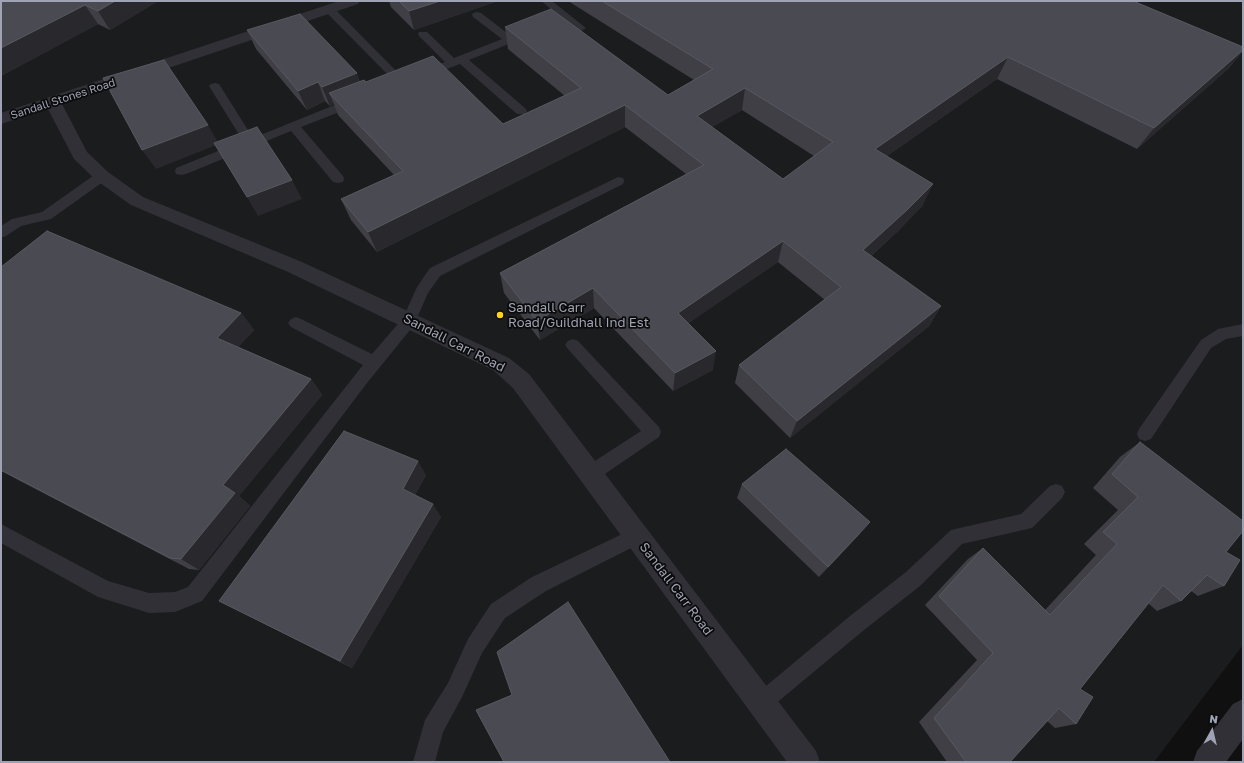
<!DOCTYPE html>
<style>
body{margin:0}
#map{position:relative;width:1244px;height:763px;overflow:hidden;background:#101011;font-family:"Golos Text",sans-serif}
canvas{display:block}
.frame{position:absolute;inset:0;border:2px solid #9fa3b3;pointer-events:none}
.north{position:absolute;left:1192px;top:711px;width:40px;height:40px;-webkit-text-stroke:3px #0b0b0c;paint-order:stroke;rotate:8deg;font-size:11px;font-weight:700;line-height:16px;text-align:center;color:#9fa3b3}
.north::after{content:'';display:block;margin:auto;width:14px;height:18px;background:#9fa3b3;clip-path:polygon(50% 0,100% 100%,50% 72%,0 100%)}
</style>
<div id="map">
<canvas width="1244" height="763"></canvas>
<div class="frame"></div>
<div class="north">N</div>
</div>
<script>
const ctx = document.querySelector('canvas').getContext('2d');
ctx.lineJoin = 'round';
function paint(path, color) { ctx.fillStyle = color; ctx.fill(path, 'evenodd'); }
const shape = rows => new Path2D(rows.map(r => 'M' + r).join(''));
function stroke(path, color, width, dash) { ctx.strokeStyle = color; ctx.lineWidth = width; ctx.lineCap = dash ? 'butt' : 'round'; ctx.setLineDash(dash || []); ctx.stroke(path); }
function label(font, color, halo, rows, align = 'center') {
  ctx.font = font + ' "Golos Text",sans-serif'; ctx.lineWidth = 3.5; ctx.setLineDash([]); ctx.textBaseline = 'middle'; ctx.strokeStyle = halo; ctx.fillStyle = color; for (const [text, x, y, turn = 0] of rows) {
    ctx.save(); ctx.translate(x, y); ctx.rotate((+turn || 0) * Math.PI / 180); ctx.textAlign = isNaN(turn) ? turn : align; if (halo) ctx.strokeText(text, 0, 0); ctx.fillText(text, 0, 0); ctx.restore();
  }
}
paint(shape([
 [1,1,1243,1,1243,645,1154,762,1,762]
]), '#1b1c1e');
paint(shape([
 [541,1,552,1,586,28,581,31,577,30,541,1],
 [329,6,333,7,406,81,408,83,406,85,398,85,325,11,324,9,329,6],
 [477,12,481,13,511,36,527,30,532,33,531,35,469,60,525,108,527,111,525,114,517,114,460,64,428,76,420,76,418,74,420,72,445,62,419,36,418,34,419,32,427,32,454,58,502,39,473,17,472,15,473,13,477,12],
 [215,83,219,84,253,138,352,98,360,98,362,101,360,104,301,127,343,176,344,179,343,182,338,183,333,182,291,131,186,174,181,175,176,174,175,171,176,168,243,141,209,86,211,84,215,83],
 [102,172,107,173,108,176,107,179,51,219,21,226,6,236,1,238,1,226,12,219,42,212,97,173,102,172],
 [618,177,623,178,624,181,623,184,440,276,428,293,414,325,367,383,202,601,175,612,149,613,98,597,1,543,1,524,108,581,149,593,175,592,188,587,363,365,291,327,288,323,291,319,296,317,301,319,372,354,403,318,417,287,430,268,618,177],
 [1243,324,1243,336,1226,339,1211,348,1151,439,1145,441,1139,439,1137,434,1139,429,1201,340,1218,329,1243,324],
 [573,339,578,341,659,427,661,432,659,437,596,480,590,482,584,480,581,474,584,468,641,431,568,349,565,345,568,341,573,339],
 [1056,484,1062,486,1065,492,1062,498,1032,528,962,544,920,586,864,630,768,710,761,713,754,710,751,703,754,696,850,616,906,572,951,530,1021,514,1050,486,1056,484],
 [637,527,643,530,646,536,643,542,546,591,505,618,482,653,462,697,443,732,435,762,413,762,425,720,448,683,468,639,491,604,532,577,637,527]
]), '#303036');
paint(shape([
 [339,1,360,1,358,4,62,104,87,152,108,172,143,197,302,262,509,358,529,374,816,751,820,762,787,762,513,388,493,370,288,272,131,205,96,180,74,159,48,109,1,124,1,113,339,1]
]), '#303036');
paint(shape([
 [1243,699,1243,739,1226,762,1193,762,1197,751,1233,704,1243,699]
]), '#303036');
paint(shape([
 [1,1,158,1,110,30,98,24,1,76],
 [389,1,498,1,414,30,391,7],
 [568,1,1133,1,1243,47,1243,51,1228,69,1137,149,997,79,887,156,923,205,898,231,871,256,941,306,929,326,790,438,735,383,739,365,825,300,778,262,688,323,713,370,673,391,594,308,540,340,504,293,500,273,686,174,625,127,377,252,351,220,341,199,394,175,338,115,334,104,330,106,325,101,307,110,256,49,247,30,360,81,366,82,503,124,565,96,508,49,505,27,668,95,694,80],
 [742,110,814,156,783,179,712,127],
 [1,267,241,313,254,330,238,347,311,379,322,395,239,496,250,506,199,570,189,569,1,471],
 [1140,442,1226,552,1224,586,1198,596,1191,591,1181,601,1157,611,1148,603,1080,689,1076,724,1055,728,1047,721,1010,762,947,762,919,722,977,660,925,605,968,559,983,548,1045,610,1096,555,1084,544,1118,510,1093,488,1120,457],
 [426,475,415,495,441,517,352,668,237,610,219,601],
 [742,484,860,534,819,577,737,498]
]), '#403f46');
paint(shape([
 [115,1,158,1,110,30,98,11],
 [440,1,498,1,414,30,409,11],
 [85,5,98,24,1,76,1,48],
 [1243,50,1243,51,1228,69,1137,149,1154,128],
 [1008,57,997,79,867,170,875,149],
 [357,73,364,92,329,93,334,104,330,106,322,87],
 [318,82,325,101,307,110,298,91],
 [745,88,742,110,694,138,697,116],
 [625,105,625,127,377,252,368,232],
 [208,125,219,144,156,169,142,150],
 [292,180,302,199,258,216,247,197],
 [933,184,923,205,898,231,854,271,863,250],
 [783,241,778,262,676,332,678,313],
 [593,288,594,308,540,340,537,321],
 [941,306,929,326,790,438,797,421],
 [241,313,254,330,231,354,217,338],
 [716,351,713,370,673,391,675,373],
 [311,379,322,395,239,496,250,506,199,570,181,559,223,485],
 [418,461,426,475,411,502,403,489],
 [433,504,441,517,352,668,340,661],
 [870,522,860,534,819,577,828,567]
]), '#29282c');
const building = shape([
 [1,1,115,1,98,11,85,5,1,48,1,1],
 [399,1,440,1,409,11,399,1],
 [602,1,1133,1,1243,47,1243,50,1154,128,1008,57,875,149,933,184,907,210,863,250,941,306,797,421,739,365,841,287,783,241,678,313,716,351,675,373,593,288,537,321,500,273,704,165,625,105,368,232,341,199,403,171,329,93,364,80,366,82,433,56,503,124,581,88,505,27,551,9,668,95,713,69,602,1],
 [745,88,833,142,783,179,697,116,745,88],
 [300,14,357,73,322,87,318,82,298,91,247,30,300,14],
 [164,60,208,125,142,150,103,78,164,60],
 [257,127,292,180,247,197,214,143,257,127],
 [47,231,241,313,217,338,311,379,223,485,235,493,181,559,170,558,1,470,1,267,47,231],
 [344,431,418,461,403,489,433,504,340,661,219,601,344,431],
 [1140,442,1243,521,1243,531,1226,552,1240,560,1224,586,1207,575,1181,601,1163,585,1080,689,1093,697,1076,724,1059,708,1010,762,966,762,934,718,993,653,939,596,983,548,1050,615,1117,544,1103,532,1138,497,1112,474,1140,442],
 [786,449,870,522,828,567,742,484,786,449],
 [568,602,670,762,504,762,476,710,512,695,497,652,568,602]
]);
paint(building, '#4a4a52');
stroke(building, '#585861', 1);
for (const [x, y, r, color] of [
 [500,315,4,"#ffd31a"]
]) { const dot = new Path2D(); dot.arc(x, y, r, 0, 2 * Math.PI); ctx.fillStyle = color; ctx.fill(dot); stroke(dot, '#0b0b0c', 1.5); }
label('11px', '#9fa3b3', '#0b0b0c', [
 ["Sandall Stones Road",63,99,-18]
]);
label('13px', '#9fa3b3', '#0b0b0c', [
 ["Sandall Carr",508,308],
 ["Road/Guildhall Ind Est",508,323]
], 'left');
label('13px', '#9fa3b3', '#0b0b0c', [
 ["Sandall Carr Road",454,343,27],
 ["Sandall Carr Road",676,589,53]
]);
</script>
